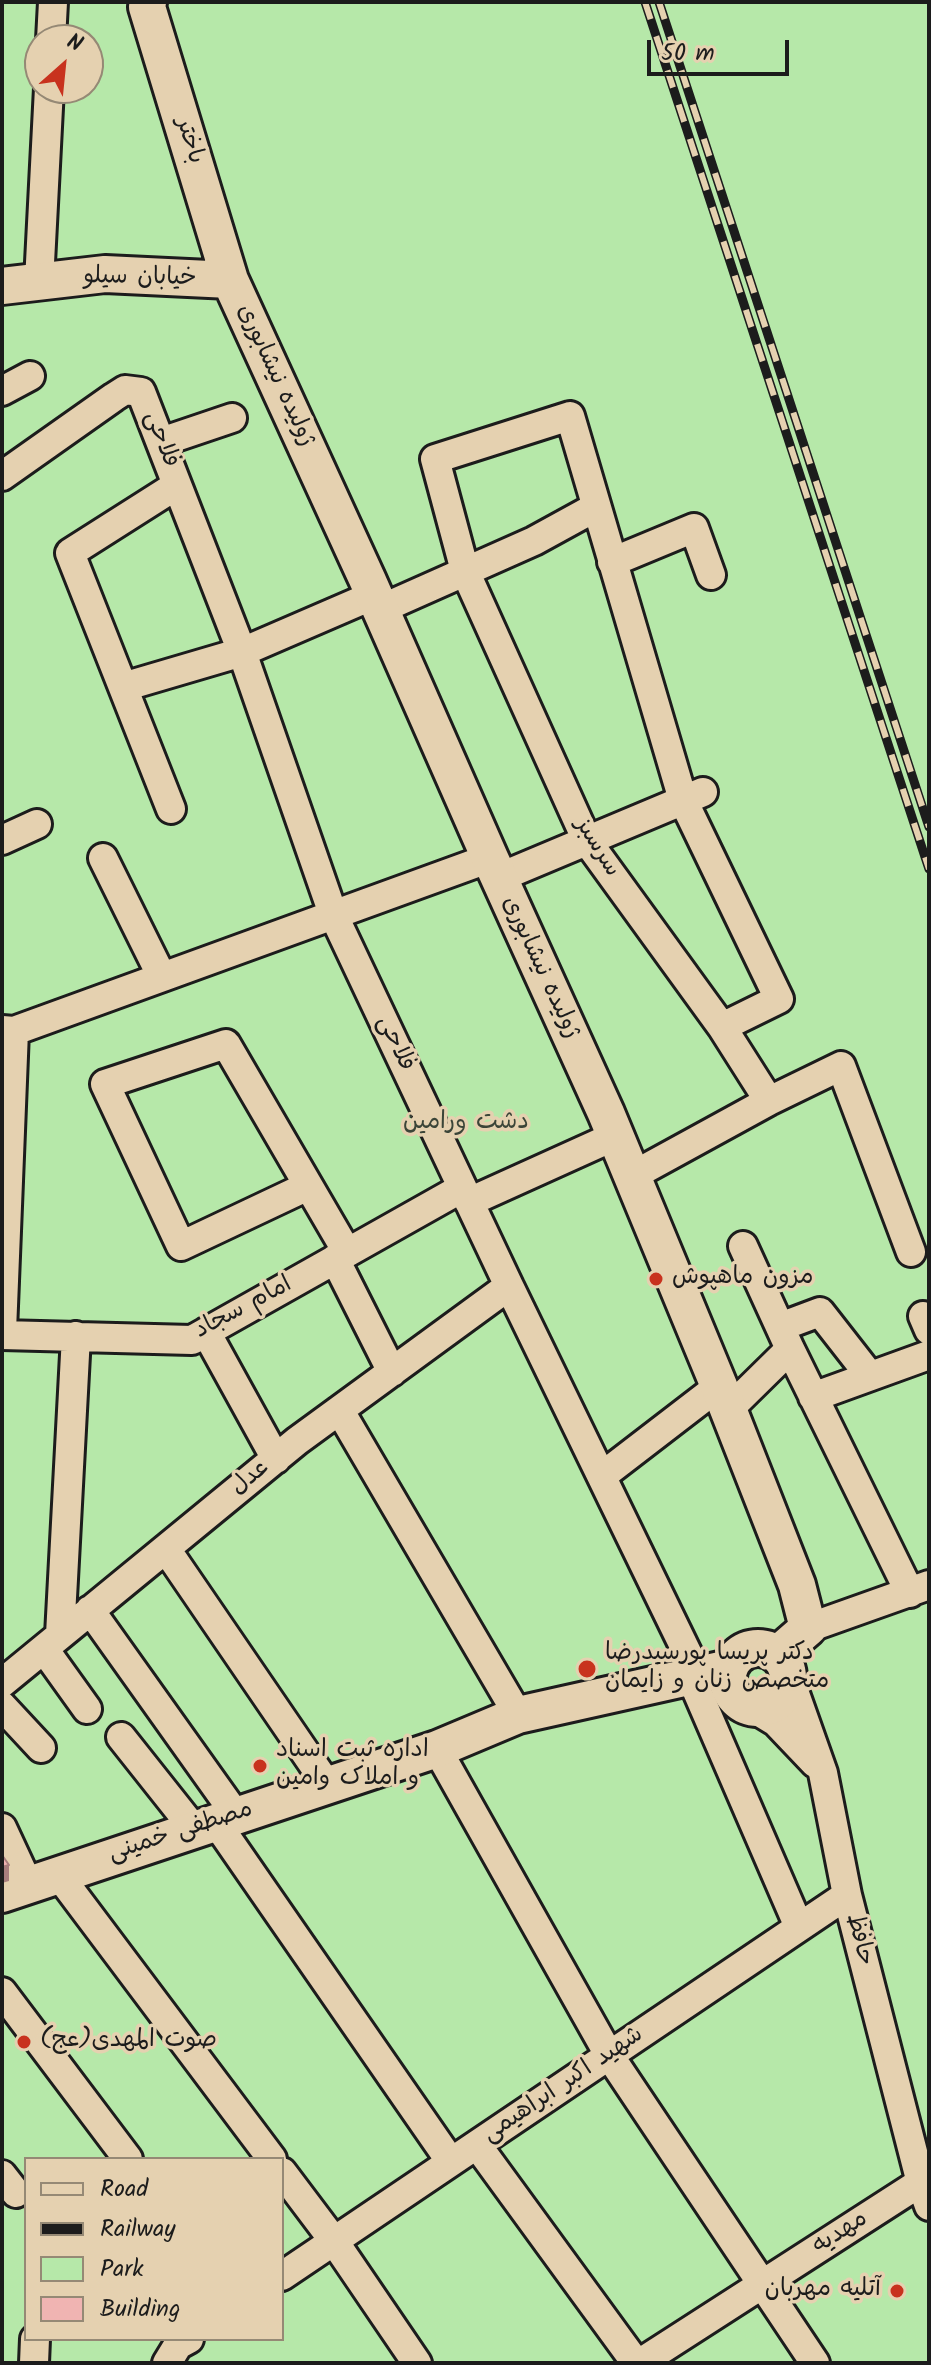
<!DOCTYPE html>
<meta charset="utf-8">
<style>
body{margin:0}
#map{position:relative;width:931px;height:2365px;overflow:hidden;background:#e8c8b1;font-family:Kalam,sans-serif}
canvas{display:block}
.frame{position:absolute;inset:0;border:4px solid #1c1c1c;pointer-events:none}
.legend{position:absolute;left:24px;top:2157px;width:260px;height:184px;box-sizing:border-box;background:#e5d1b0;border:2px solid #958975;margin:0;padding:10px 14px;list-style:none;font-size:24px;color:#1c1c1c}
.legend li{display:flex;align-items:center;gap:16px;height:40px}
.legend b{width:40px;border:2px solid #958975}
.north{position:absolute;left:24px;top:24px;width:80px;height:80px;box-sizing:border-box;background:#e5d1b0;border:2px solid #958975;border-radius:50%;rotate:27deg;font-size:22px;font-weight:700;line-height:32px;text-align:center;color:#1c1c1c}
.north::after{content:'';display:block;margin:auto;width:28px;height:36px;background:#c8321e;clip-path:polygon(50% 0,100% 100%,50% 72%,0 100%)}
.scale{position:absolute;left:647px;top:40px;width:142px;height:36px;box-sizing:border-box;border:4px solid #1c1c1c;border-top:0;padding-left:10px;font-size:24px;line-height:28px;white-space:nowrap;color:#1c1c1c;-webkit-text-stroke:6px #e5d1b0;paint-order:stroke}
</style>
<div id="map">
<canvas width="931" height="2365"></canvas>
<div class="frame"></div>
<ul class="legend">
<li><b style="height:10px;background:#e5d1b0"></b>Road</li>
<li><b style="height:10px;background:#1c1c1c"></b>Railway</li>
<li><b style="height:22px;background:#b6e8a9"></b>Park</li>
<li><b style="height:22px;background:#f0b4b2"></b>Building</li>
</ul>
<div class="north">N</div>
<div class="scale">50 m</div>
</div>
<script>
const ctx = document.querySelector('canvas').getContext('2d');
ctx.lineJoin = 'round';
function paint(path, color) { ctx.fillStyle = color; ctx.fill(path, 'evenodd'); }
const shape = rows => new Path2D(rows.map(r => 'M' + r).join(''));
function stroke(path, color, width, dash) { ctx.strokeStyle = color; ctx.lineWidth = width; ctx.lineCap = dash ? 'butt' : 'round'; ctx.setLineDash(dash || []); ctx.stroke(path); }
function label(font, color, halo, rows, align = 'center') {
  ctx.font = font + ' Kalam,"Playpen Sans Arabic",sans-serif'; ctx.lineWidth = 7; ctx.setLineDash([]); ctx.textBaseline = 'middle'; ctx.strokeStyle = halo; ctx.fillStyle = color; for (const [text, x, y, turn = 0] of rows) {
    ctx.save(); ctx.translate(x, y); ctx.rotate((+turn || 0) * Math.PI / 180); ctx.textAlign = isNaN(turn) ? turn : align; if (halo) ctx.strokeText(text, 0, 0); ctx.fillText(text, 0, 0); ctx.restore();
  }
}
paint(shape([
 [2,2,929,2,929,2363,2,2363],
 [40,40,88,40,88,88,40,88],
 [26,2159,282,2159,282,2339,26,2339]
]), '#b6e8a9');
const minor = shape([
 [51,40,53,2],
 [39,282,49,88],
 [2,391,30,376],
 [161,442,232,418],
 [2,476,114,397,125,390,141,392,242,652,333,914,509,1286,697,1673],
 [612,562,694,528,711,575],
 [381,609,534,541,596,507],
 [123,687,242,652,374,595],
 [171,809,70,553,177,485],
 [2,840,37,824],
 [103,858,162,977],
 [498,878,703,792],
 [722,1027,779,999,683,800,570,416,435,459,465,571,587,841,722,1027,769,1101],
 [2,1030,14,1031,490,858],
 [632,1176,769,1101,841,1066,911,1252],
 [308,1186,181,1246,105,1084,226,1044,347,1252],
 [469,1202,615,1136],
 [743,1246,790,1349,910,1593],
 [335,1259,392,1372],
 [923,1316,929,1330],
 [780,1327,820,1312,870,1376],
 [2,1331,14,1031],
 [206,1332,276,1459],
 [2,1335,192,1340,462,1188],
 [813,1397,929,1355],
 [728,1410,790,1349],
 [340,1411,518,1715],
 [602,1476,719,1386],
 [166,1549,328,1786],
 [90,1610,236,1815],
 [808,1628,929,1585],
 [60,1635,76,1336],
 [44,1649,87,1709],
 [788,1674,823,1773,847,1895,921,2183,929,2206],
 [690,1675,799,1927],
 [2,1683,297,1441,509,1286],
 [2,1706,41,1748],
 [753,1708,776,1722,815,1763],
 [121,1737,194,1829],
 [437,1749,609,2055,815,2363],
 [215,1821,451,2162],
 [2,1828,28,1884],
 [58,1874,272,2159],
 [2,1992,128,2159],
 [477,2145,636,2363],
 [282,2172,334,2241,417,2363],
 [2,2175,16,2193],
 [282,2276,847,1895],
 [34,2363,35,2339],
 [167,2363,178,2345,189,2339],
 [640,2363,929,2177]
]);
const major = shape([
 [148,2,147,7,230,280,368,581,490,858,606,1113,719,1386,797,1585,808,1628,777,1655],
 [2,286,105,274,230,280],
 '728 1678a30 30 0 1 1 60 0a30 30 0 1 1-60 0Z',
 [2,1894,437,1749,518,1715,729,1668]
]);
stroke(minor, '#1c1c1c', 34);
stroke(major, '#1c1c1c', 42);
stroke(minor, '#e5d1b0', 28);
stroke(major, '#e5d1b0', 36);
const rail = shape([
 [645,2,929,869],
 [659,2,929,827]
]);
stroke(rail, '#1c1c1c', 9);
stroke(rail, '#e5d1b0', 6, [18]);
paint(shape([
 [9,1865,9,1881,2,1883,2,1867]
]), '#a87e7d');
const building = shape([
 [2,1855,9,1865,2,1867,2,1855]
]);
paint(building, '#f0b4b2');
stroke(building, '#a87e7d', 2);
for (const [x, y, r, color] of [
 [656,1279,8,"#c8321e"],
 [587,1669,10,"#c8321e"],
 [260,1766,8,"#c8321e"],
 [24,2042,8,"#c8321e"],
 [897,2291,8,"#c8321e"]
]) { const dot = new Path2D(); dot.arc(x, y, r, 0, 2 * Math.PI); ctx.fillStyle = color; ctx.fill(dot); stroke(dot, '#e5d1b0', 3); }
label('24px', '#1c1c1c', '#e5d1b0', [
 ["باختر",188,141,73],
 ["خیابان سیلو",140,279,1],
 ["ژولیده نیشابوری",274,376,65],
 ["فلاحی",160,440,69],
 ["سرسبز",596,848,58],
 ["ژولیده نیشابوری",539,968,65],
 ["فلاحی",394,1044,65],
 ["امام سجاد",244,1309,-28],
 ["عدل",251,1479,-39],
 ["مصطفی خمینی",181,1833,-18],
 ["حافظ",858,1940,76],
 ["شهید اکبر ابراهیمی",564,2086,-34],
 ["مهدیه",841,2234,-33]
]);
label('24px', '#3b4538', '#e5d1b0', [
 ["دشت ورامین",466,1124]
]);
label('24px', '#1c1c1c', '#e5d1b0', [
 ["مزون ماهپوش",672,1279],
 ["دکتر پریسا پورسیدرضا",605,1655],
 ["متخصص زنان و زایمان",605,1683],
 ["اداره ثبت اسناد",276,1752],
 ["و املاک وامین",276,1780],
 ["صوت المهدی(عج)",40,2042],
 ["آتلیه مهربان",881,2291,"right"]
], 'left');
</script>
